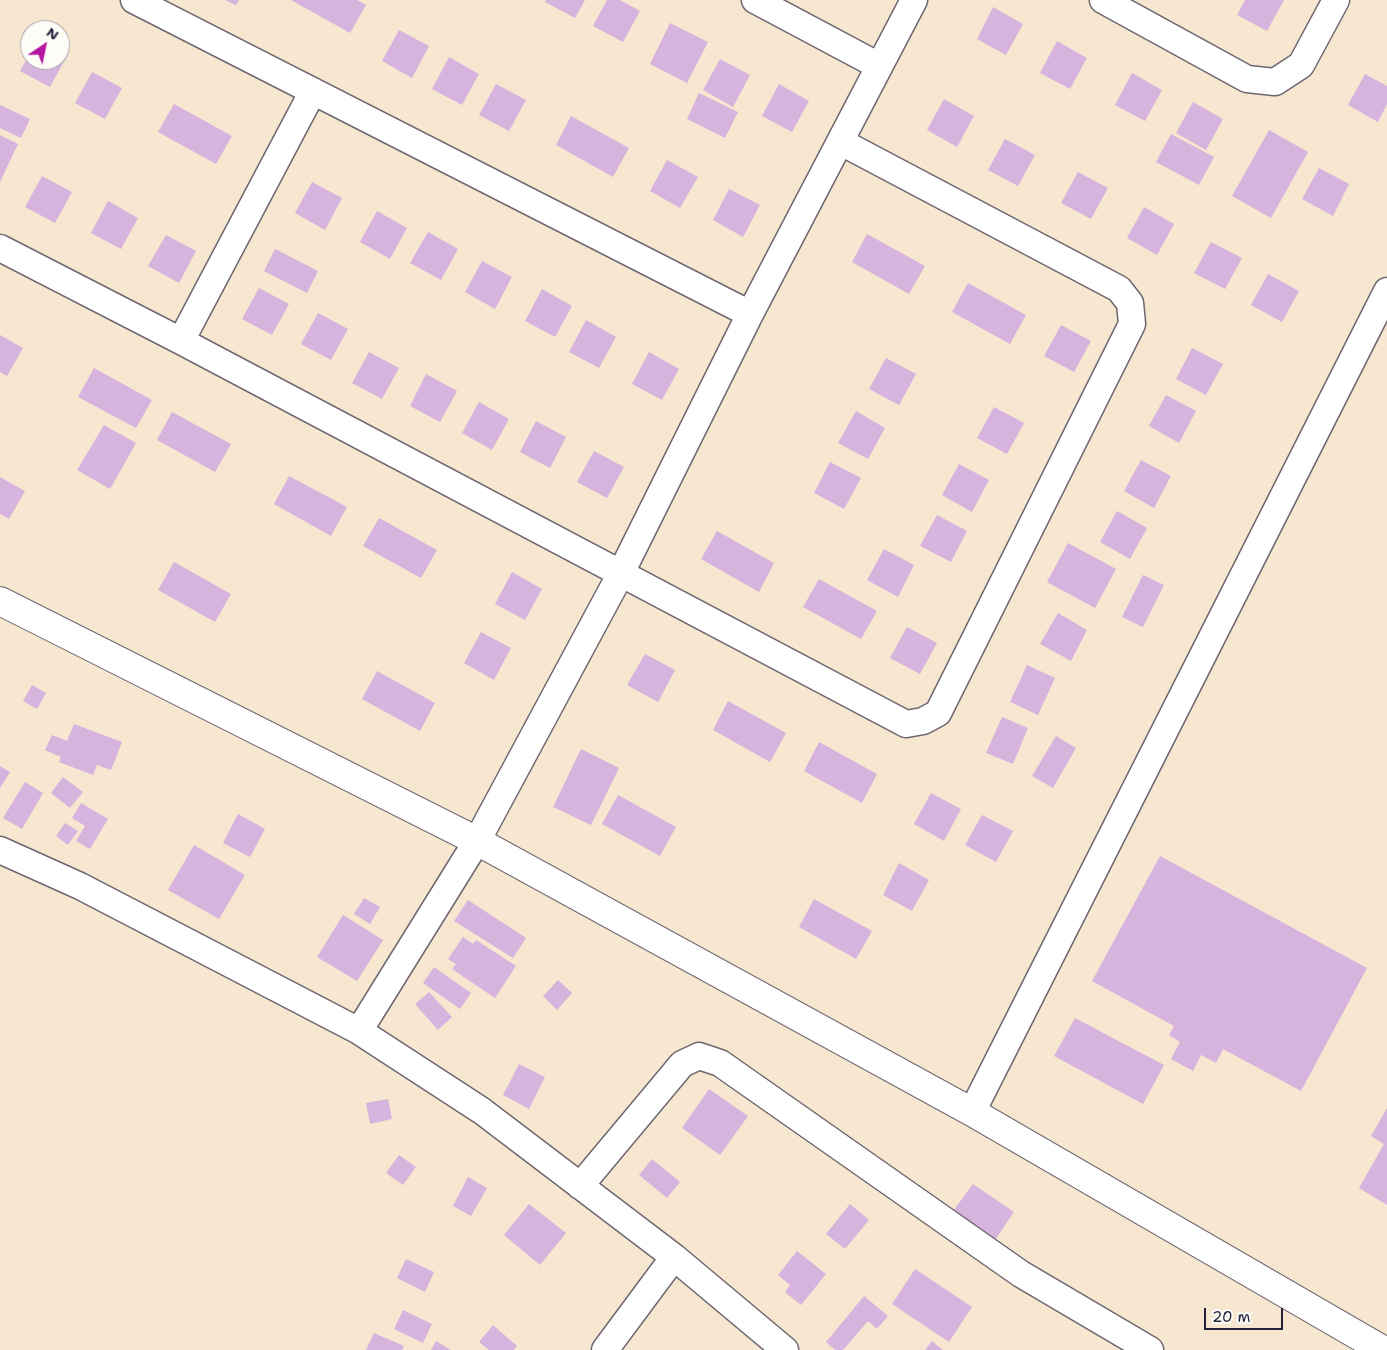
<!DOCTYPE html>
<style>
body{margin:0}
#map{position:relative;width:1387px;height:1350px;overflow:hidden;background:#f7e6d0;font-family:"Shantell Sans",sans-serif}
canvas{display:block}
.north{position:absolute;left:20px;top:20px;width:50px;height:50px;box-sizing:border-box;background:#fdfcf7;border:1px solid #a5a5ac;border-radius:50%;rotate:34deg;font-size:14px;font-weight:700;line-height:20px;text-align:center;color:#22223b}
.north::after{content:'';display:block;margin:auto;width:18px;height:22px;background:#b5179e;clip-path:polygon(50% 0,100% 100%,50% 72%,0 100%)}
.scale{position:absolute;left:1204px;top:1308px;width:79px;height:22px;box-sizing:border-box;border:2px solid #22223b;border-top:0;padding-left:6px;font-size:15px;line-height:18px;white-space:nowrap;color:#22223b;-webkit-text-stroke:4px #fdfcf7;paint-order:stroke}
</style>
<div id="map">
<canvas width="1387" height="1350"></canvas>
<div class="north">N</div>
<div class="scale">20 m</div>
</div>
<script>
const ctx = document.querySelector('canvas').getContext('2d');
ctx.lineJoin = 'round';
function paint(path, color) { ctx.fillStyle = color; ctx.fill(path, 'evenodd'); }
const shape = rows => new Path2D(rows.map(r => 'M' + r).join(''));
function stroke(path, color, width, dash) { ctx.strokeStyle = color; ctx.lineWidth = width; ctx.lineCap = dash ? 'butt' : 'round'; ctx.setLineDash(dash || []); ctx.stroke(path); }
paint(shape([
 [225,0,239,0,236,5],
 [291,0,357,0,366,5,350,33],
 [546,0,585,0,575,18,545,2],
 [607,0,620,0,640,11,623,42,593,26],
 [1245,0,1284,0,1267,31,1237,15],
 [993,7,1023,24,1006,55,977,39],
 [670,23,708,42,687,83,650,64],
 [399,30,429,46,412,78,382,61],
 [1057,41,1087,58,1070,89,1040,73],
 [60,52,67,56,50,87,20,71,30,53,30,60,60,60],
 [449,57,479,74,462,105,432,89],
 [720,59,750,75,733,107,703,90],
 [92,72,122,88,105,119,75,103],
 [1132,73,1162,90,1145,121,1115,105],
 [1365,74,1387,86,1387,104,1378,122,1348,105],
 [496,84,526,100,509,131,479,115],
 [779,84,809,101,792,132,762,116],
 [699,93,738,112,725,138,687,119],
 [944,99,974,116,957,147,927,130],
 [1193,102,1223,119,1206,150,1176,133],
 [174,104,232,136,216,164,158,132],
 [0,105,30,119,21,138,0,128],
 [571,116,629,148,613,177,556,145],
 [1269,130,1308,152,1271,218,1232,196],
 [1171,134,1214,157,1199,185,1156,162],
 [0,135,18,144,0,182],
 [1005,139,1035,155,1018,186,988,170],
 [667,160,698,177,680,208,650,191],
 [1319,168,1349,184,1333,216,1302,199],
 [1078,172,1108,188,1091,219,1061,203],
 [42,176,72,192,55,223,25,207],
 [312,182,342,198,325,230,295,213],
 [729,189,760,205,743,237,713,220],
 [108,201,138,218,121,249,91,233],
 [1144,207,1174,224,1157,255,1127,238],
 [377,211,407,228,390,259,360,242],
 [428,232,458,249,441,280,410,263],
 [867,234,925,266,909,294,852,262],
 [166,235,196,251,179,283,148,266],
 [1211,242,1242,258,1225,289,1194,273],
 [275,249,318,271,307,293,264,271],
 [482,261,512,277,495,309,465,292],
 [1268,274,1299,291,1282,322,1251,305],
 [968,283,1026,315,1010,344,952,312],
 [259,288,289,304,272,335,242,319],
 [542,289,572,306,555,337,525,321],
 [318,313,348,329,331,360,301,344],
 [586,320,616,337,599,368,569,352],
 [1061,325,1091,341,1074,372,1044,356],
 [0,335,23,348,7,376,0,372],
 [1192,348,1223,364,1206,395,1176,379],
 [369,352,399,368,382,399,352,383],
 [649,352,679,369,662,400,632,384],
 [886,358,916,374,899,405,869,389],
 [94,368,152,400,136,428,78,397],
 [426,374,457,391,440,422,410,406],
 [1166,395,1196,411,1179,443,1149,426],
 [479,402,509,419,492,450,462,433],
 [994,407,1024,423,1007,454,977,438],
 [856,411,885,428,868,459,838,443],
 [172,412,231,444,215,472,157,440],
 [536,421,566,437,550,468,520,452],
 [104,425,136,443,110,489,77,470],
 [594,451,624,467,607,498,577,482],
 [1141,460,1171,476,1154,508,1124,491],
 [830,462,861,478,844,509,814,493],
 [959,464,989,480,972,512,942,495],
 [289,476,347,507,331,536,274,504],
 [0,477,25,491,9,519,0,514],
 [1117,511,1147,528,1130,559,1100,542],
 [937,515,967,531,951,562,920,546],
 [379,518,437,550,421,578,363,546],
 [717,531,774,563,759,592,701,559],
 [1068,543,1116,569,1095,608,1047,582],
 [884,549,914,565,898,597,867,580],
 [174,562,231,594,215,622,158,590],
 [512,572,542,589,525,620,495,604],
 [1143,575,1164,585,1143,627,1122,617],
 [819,579,877,611,861,639,803,607],
 [1058,613,1087,630,1071,661,1040,644],
 [907,627,937,643,920,674,890,658],
 [481,632,511,648,494,680,464,663],
 [645,654,675,670,658,702,627,685],
 [1027,665,1055,678,1038,715,1010,702],
 [377,671,435,703,420,731,362,699],
 [32,685,46,693,37,709,23,701],
 [728,701,786,733,770,762,713,730],
 [1002,717,1028,728,1013,764,986,753],
 [74,724,122,742,111,770,97,765,93,775,59,762,61,757,45,750,52,735,67,741],
 [1056,736,1076,748,1053,788,1032,776],
 [819,742,877,774,862,803,804,771],
 [581,749,619,768,591,825,553,807],
 [0,766,10,772,0,788],
 [63,777,83,792,70,808,51,793],
 [25,782,43,793,22,829,3,818],
 [931,793,961,809,944,841,914,824],
 [618,795,676,827,660,856,602,824],
 [81,803,108,819,90,849,76,841,85,826,72,818],
 [238,814,265,829,250,857,223,843],
 [982,815,1013,831,996,862,965,845],
 [65,823,78,831,68,845,56,836],
 [194,845,245,875,219,919,168,890],
 [1160,856,1367,968,1301,1091,1223,1049,1216,1063,1201,1055,1193,1071,1171,1059,1180,1042,1169,1035,1174,1026,1092,981],
 [899,863,929,880,912,911,883,895],
 [364,898,380,907,370,924,354,914],
 [814,899,872,931,856,959,799,927],
 [468,900,526,938,513,958,454,921],
 [343,915,383,940,357,981,317,957],
 [463,937,473,944,476,940,516,966,495,998,452,969,456,964,448,959],
 [434,967,471,993,460,1009,423,983],
 [558,980,572,993,557,1010,543,996],
 [429,992,452,1017,438,1030,415,1004],
 [1075,1018,1164,1065,1143,1104,1054,1056],
 [519,1064,545,1077,529,1109,503,1095],
 [709,1089,748,1116,720,1155,682,1128],
 [388,1099,392,1119,370,1124,366,1103],
 [1387,1108,1387,1205,1359,1188,1384,1144,1371,1136],
 [399,1155,416,1167,403,1185,386,1173],
 [652,1159,680,1182,667,1198,639,1175],
 [468,1177,487,1188,471,1216,453,1206],
 [973,1184,1014,1212,995,1240,953,1211],
 [529,1204,566,1233,540,1265,504,1235],
 [850,1204,869,1220,845,1249,826,1234],
 [797,1251,826,1274,801,1305,785,1292,790,1285,778,1275],
 [406,1259,434,1272,425,1292,397,1278],
 [915,1269,972,1307,949,1342,892,1304],
 [864,1296,888,1316,877,1329,868,1321,843,1350,835,1350,826,1342],
 [403,1310,432,1324,423,1343,394,1329],
 [493,1325,517,1346,514,1350,489,1350,479,1342],
 [374,1333,404,1346,402,1350,366,1350],
 [436,1341,451,1350,431,1350],
 [932,1341,943,1350,925,1350]
]), '#d6b4de');
const minor = shape([
 [134,0,750,314],
 [755,0,879,66],
 [1103,0,1247,79,1275,82,1301,65,1336,0],
 [0,248,181,341,906,724,923,721,938,713,1132,324,1130,303,1119,289,841,142],
 [181,341,313,91],
 [0,850,80,886,359,1031,482,1111,674,1257,785,1350],
 [359,1031,477,841,620,575,750,314,914,0],
 [972,1112,1387,291],
 [580,1186,682,1064,699,1056,720,1063,1021,1274,1150,1350],
 [605,1350,674,1257]
]);
const tertiary = shape([
 [0,601,477,841,972,1112,1383,1350]
]);
stroke(minor, '#6d676f', 29);
stroke(tertiary, '#6d676f', 30);
stroke(minor, '#fff', 26);
stroke(tertiary, '#fff', 28);
</script>
